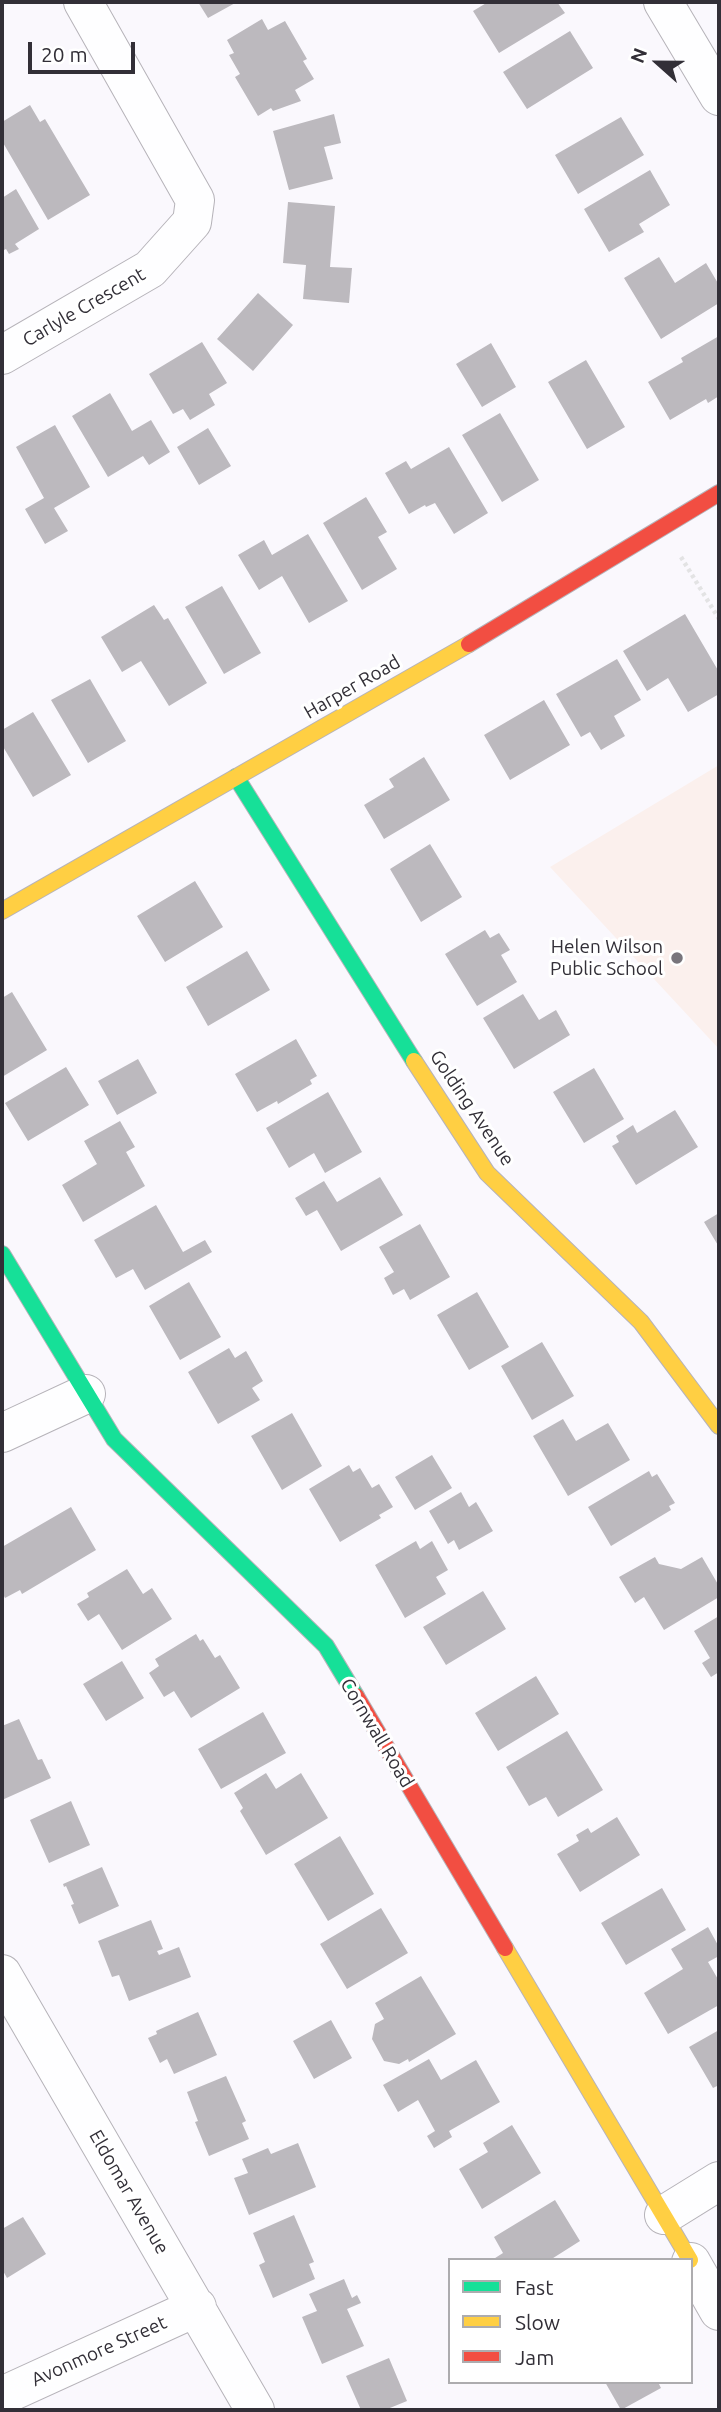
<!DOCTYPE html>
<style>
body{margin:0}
#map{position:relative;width:721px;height:2412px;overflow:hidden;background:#faf8fd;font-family:Ubuntu,sans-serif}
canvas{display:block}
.frame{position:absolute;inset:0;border:4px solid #322f37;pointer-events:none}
.legend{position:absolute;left:448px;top:2258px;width:245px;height:126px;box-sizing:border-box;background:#fff;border:2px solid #adacaf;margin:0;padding:9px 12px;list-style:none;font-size:21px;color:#322f37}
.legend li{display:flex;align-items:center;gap:14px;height:35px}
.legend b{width:35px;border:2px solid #adacaf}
.north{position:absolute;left:623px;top:28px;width:70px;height:70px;-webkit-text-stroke:5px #fff;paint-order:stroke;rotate:291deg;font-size:19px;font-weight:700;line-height:28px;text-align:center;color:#322f37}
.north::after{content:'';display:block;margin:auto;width:24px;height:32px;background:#322f37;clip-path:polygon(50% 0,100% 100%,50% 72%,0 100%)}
.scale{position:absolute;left:28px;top:42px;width:107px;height:32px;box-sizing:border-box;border:4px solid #322f37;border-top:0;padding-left:9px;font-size:21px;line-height:24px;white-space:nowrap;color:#322f37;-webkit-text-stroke:5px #fff;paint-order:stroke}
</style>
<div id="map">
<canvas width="721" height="2412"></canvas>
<div class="frame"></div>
<ul class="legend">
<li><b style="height:9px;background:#16e098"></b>Fast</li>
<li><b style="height:9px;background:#ffcf43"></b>Slow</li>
<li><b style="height:9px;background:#f24e42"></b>Jam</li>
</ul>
<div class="north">N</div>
<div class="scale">20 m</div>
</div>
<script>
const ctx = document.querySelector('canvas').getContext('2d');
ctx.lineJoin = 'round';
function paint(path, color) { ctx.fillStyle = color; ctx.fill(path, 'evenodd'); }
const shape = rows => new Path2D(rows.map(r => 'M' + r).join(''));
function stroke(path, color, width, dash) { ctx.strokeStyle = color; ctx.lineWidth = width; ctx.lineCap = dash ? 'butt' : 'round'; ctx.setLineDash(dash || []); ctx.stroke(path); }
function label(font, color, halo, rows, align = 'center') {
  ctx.font = font + ' Ubuntu,sans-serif'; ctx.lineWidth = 6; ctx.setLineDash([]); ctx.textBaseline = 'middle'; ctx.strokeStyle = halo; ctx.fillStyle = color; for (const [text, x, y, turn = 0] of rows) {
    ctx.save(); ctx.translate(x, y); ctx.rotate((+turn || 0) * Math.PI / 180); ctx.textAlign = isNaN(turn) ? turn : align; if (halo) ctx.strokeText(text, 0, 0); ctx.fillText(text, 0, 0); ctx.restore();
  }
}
paint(shape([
 [719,765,719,1049,550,867]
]), '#fbf0ed');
paint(shape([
 [198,2,237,2,208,18],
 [488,2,557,2,565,13,499,53,473,11],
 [262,19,268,30,285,21,307,59,303,61,314,79,295,90,301,101,273,111,271,108,258,116,235,77,240,74,229,55,234,53,227,40],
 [570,31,593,68,527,109,503,72],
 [30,105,40,122,45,119,90,195,48,220,2,141,2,122],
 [334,114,341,143,324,147,333,179,289,190,273,131],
 [621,117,644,155,578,194,555,155],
 [650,170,670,205,639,224,644,232,609,252,584,209],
 [16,189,39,229,15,244,19,249,9,254,6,249,2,251,2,198],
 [288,202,335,206,330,267,352,268,349,303,303,299,306,265,283,263],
 [659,257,675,283,706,263,719,285,719,303,661,339,624,278],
 [258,293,293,325,253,371,217,339],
 [719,336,719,396,708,403,706,399,670,420,648,382,683,362,681,358],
 [202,342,227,383,209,394,215,405,190,420,183,409,173,414,149,374],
 [491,343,516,387,482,407,456,364],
 [586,360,625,427,587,449,548,382],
 [110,393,132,431,151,420,170,452,149,465,143,456,108,477,72,416],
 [500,413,539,480,502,502,462,435],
 [55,425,90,487,54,508,68,531,45,544,25,509,44,498,16,447],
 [208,428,231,466,199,485,177,447],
 [449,447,488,513,454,534,435,503,426,507,425,505,409,514,385,473,406,461,411,469],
 [366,497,387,532,378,537,397,569,362,590,323,523],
 [308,534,348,601,309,623,282,576,259,590,238,555,264,540,272,555],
 [222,586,261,653,224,674,185,607],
 [154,605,164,620,168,618,207,683,169,706,141,661,122,672,101,637],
 [685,614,719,672,719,694,688,712,668,678,647,691,623,651],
 [617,659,641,700,614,716,625,736,601,750,590,732,581,737,556,694],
 [90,679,126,741,88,763,51,700],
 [544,700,570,745,510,780,484,735],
 [33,712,71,775,33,797,2,745,2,730],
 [424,757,450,800,384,839,364,805,394,787,389,779],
 [430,844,462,897,421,922,390,869],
 [195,881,223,927,165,962,137,916],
 [485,930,490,938,499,933,510,950,501,955,517,982,477,1006,445,954],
 [247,951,270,990,208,1026,186,987],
 [12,992,47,1050,2,1077,2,998],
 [523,994,539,1020,556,1010,570,1035,514,1069,483,1018],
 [296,1039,317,1076,310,1080,312,1084,278,1104,277,1101,257,1112,235,1074],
 [138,1059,157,1093,117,1115,98,1081],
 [66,1067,89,1105,28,1141,5,1103],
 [594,1068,624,1119,584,1143,553,1092],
 [328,1092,362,1152,325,1173,314,1153,289,1168,266,1128],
 [675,1110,698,1147,636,1185,612,1146,619,1142,616,1136,633,1125,637,1133],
 [120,1121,135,1147,126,1152,145,1186,83,1222,62,1185,97,1164,84,1141],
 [380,1177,403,1215,341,1251,317,1210,306,1216,295,1198,324,1181,337,1202],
 [156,1205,183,1252,205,1240,212,1252,145,1290,133,1269,116,1278,94,1240],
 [719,1213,719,1247,704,1222],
 [420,1224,450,1277,410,1300,404,1289,393,1295,384,1278,394,1272,379,1247],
 [189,1282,221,1337,180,1360,149,1306],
 [477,1292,509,1347,469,1370,437,1315],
 [542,1342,574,1396,532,1420,501,1366],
 [229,1348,235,1358,246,1351,263,1381,252,1388,260,1400,218,1424,188,1372],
 [292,1413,322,1466,282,1490,251,1436],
 [563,1419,576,1441,608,1423,630,1460,568,1496,533,1436],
 [432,1455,452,1488,415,1510,395,1477],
 [349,1465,353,1472,360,1468,372,1488,379,1484,393,1507,379,1515,381,1518,340,1542,309,1489],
 [649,1471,652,1477,657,1474,675,1503,669,1506,671,1510,611,1546,588,1507],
 [461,1492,469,1507,476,1502,493,1531,459,1550,454,1540,448,1544,429,1511],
 [71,1507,96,1550,22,1594,20,1590,5,1598,2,1592,2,1547],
 [416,1541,420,1549,432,1541,448,1570,436,1577,446,1594,405,1618,375,1565],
 [655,1557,659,1564,681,1569,702,1557,719,1586,719,1597,664,1630,644,1597,635,1603,619,1577],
 [127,1569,143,1594,152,1588,172,1619,122,1650,99,1614,88,1621,77,1604,89,1597,87,1593],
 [483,1591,506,1629,446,1665,423,1627],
 [719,1616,719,1672,711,1677,702,1663,710,1658,694,1631],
 [196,1634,200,1641,203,1639,215,1658,220,1655,240,1688,191,1718,174,1691,164,1697,149,1673,159,1666,155,1659],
 [122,1661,144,1698,106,1721,83,1684],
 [536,1676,559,1714,498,1751,475,1713],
 [263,1712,286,1753,221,1789,198,1749],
 [19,1719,38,1760,42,1759,51,1778,2,1800,2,1726],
 [567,1731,603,1790,558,1817,546,1797,529,1806,506,1767],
 [266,1773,276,1789,301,1773,328,1818,266,1855,240,1811,243,1808,234,1793],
 [71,1801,90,1845,49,1863,30,1820],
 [617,1817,640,1855,580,1892,557,1854,579,1841,576,1835,588,1828,591,1833],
 [340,1836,374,1894,328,1921,294,1864],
 [102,1867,119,1906,79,1924,71,1905,74,1904,66,1886,64,1887,63,1884],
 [662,1888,686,1930,626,1965,601,1923],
 [381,1908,408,1953,347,1989,320,1944],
 [151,1920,163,1949,157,1951,159,1955,179,1947,191,1977,129,2001,119,1975,112,1977,98,1941],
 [708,1927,719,1947,719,1956,708,1962,719,1981,719,2005,668,2034,644,1993,683,1969,671,1949],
 [421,1976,456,2034,409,2062,408,2059,399,2064,384,2061,372,2039,375,2024,384,2019,375,2003],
 [198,2012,217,2055,174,2074,167,2059,160,2063,148,2038,157,2034,156,2031],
 [331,2020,352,2058,314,2079,293,2041],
 [719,2030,719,2085,713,2088,689,2047],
 [429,2059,441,2080,476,2060,500,2102,449,2131,452,2137,434,2148,427,2136,435,2131,418,2100,398,2112,383,2085],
 [226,2076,246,2121,242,2123,249,2139,209,2156,195,2122,198,2121,187,2092],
 [512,2125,541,2173,482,2209,459,2169,488,2152,483,2143],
 [298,2143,316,2187,249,2215,234,2178,248,2173,242,2159,268,2148,271,2154],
 [555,2200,580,2241,550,2260,492,2260,503,2253,494,2237],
 [294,2215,314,2262,309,2264,315,2279,273,2298,259,2265,265,2262,253,2233],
 [23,2217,46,2254,7,2278,2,2269,2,2229],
 [344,2279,352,2298,357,2295,361,2303,347,2309,364,2346,322,2364,302,2317,317,2311,309,2294],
 [389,2358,407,2401,385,2410,361,2410,346,2376],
 [605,2382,658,2382,661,2388,621,2410]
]), '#bcb9be');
const street = shape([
 [663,2,719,96],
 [2,355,150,269,192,222,195,200,83,2],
 [2,1433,86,1394],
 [2,1974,255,2410],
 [664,2215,719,2181],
 [691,2262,719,2311],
 [2,2396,197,2307]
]);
const fast = shape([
 [236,777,414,1061],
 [2,1254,114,1439,326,1646,356,1696]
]);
const slow = shape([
 [2,911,469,644],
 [414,1061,487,1173,641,1322,719,1426],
 [505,1948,690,2260]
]);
const jam = shape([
 [469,644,719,493],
 [356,1696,505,1948]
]);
stroke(street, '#b6b3b9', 40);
stroke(fast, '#b6b3b9', 18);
stroke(slow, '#b6b3b9', 18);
stroke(jam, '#b6b3b9', 18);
stroke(shape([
 [681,557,719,619]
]), '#e3e3e4', 4.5, [3.5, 3.5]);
stroke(street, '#fefeff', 38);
stroke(fast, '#16e098', 16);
stroke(slow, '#ffcf43', 16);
stroke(jam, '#f24e42', 16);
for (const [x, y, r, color] of [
 [677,958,7,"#78757c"]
]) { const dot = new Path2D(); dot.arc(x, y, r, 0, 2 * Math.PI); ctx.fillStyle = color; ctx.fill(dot); stroke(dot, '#fff', 2.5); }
label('19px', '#322f37', '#fff', [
 ["Carlyle Crescent",84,307,-30],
 ["Harper Road",352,687,-30],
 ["Golding Avenue",472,1108,56],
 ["Cornwall Road",377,1733,59],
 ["Eldomar Avenue",129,2192,60],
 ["Avonmore Street",99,2351,-24]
]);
label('19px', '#322f37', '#fff', [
 ["Helen Wilson",663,947],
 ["Public School",663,969]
], 'right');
</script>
